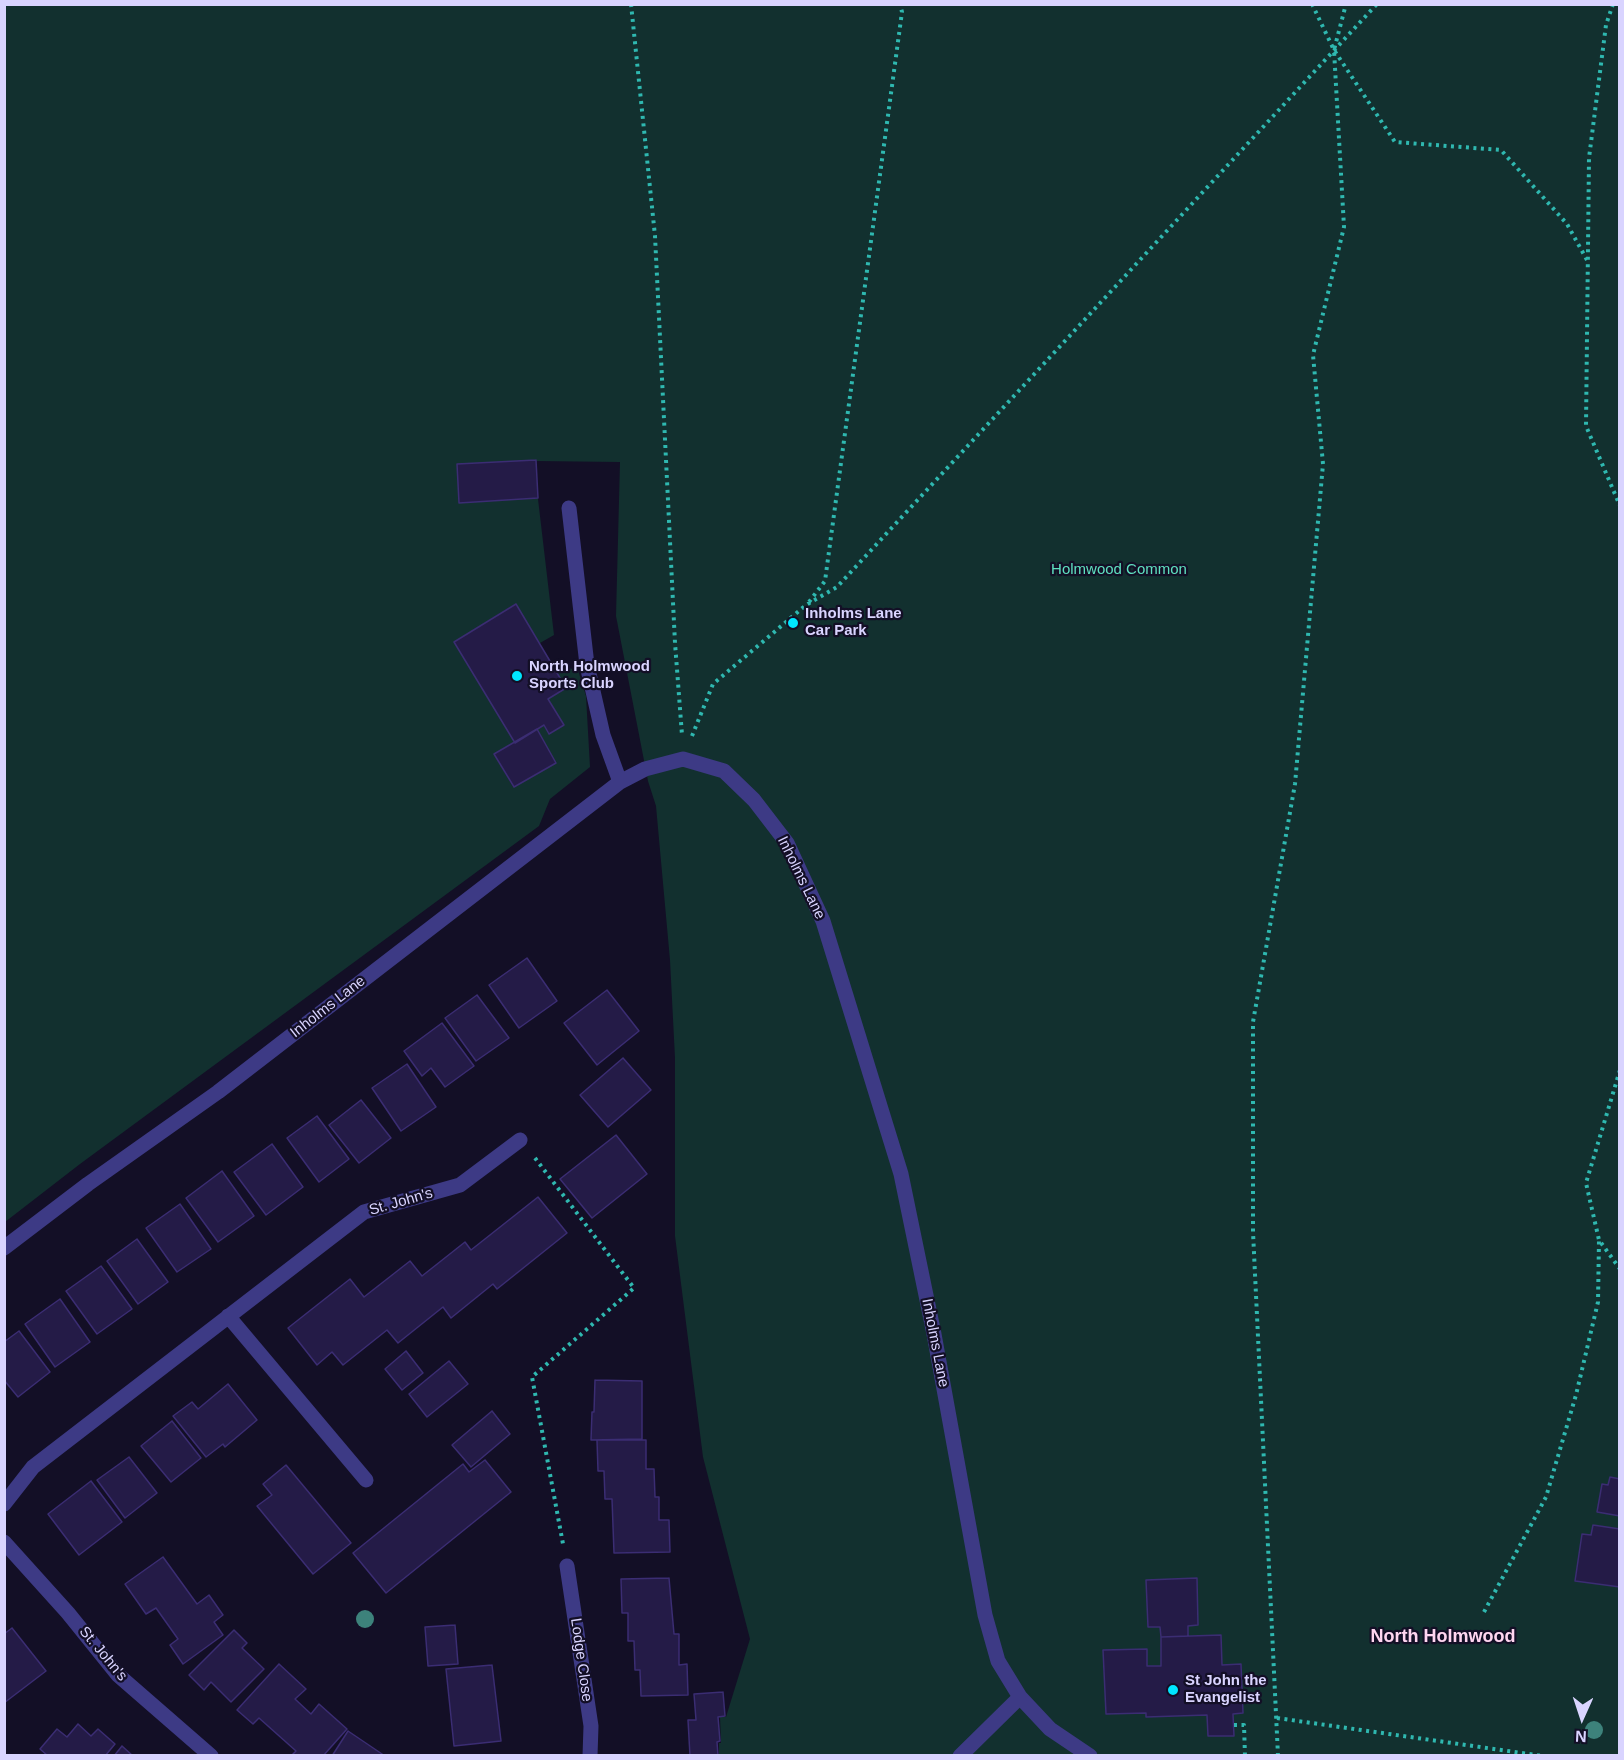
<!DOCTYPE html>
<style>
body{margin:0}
#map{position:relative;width:1624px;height:1760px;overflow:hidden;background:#130f26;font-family:Helvetica,sans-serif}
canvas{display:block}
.frame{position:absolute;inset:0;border:6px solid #d9d4ff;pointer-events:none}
.north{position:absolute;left:1552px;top:1688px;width:60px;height:60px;-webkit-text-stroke:4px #130f26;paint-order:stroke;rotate:183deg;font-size:16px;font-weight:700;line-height:24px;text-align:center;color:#d9d4ff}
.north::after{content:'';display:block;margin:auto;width:21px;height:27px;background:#d9d4ff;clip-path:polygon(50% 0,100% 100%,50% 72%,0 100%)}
</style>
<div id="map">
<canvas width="1624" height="1760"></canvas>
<div class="frame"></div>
<div class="north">N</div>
</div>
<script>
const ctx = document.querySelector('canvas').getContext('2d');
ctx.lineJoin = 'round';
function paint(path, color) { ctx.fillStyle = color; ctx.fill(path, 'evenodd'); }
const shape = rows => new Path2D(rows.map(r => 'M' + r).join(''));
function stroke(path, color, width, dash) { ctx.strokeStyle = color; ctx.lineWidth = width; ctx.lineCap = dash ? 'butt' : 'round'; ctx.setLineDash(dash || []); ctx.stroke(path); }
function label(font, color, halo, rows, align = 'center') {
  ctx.font = font + ' Helvetica,sans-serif'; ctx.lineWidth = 4.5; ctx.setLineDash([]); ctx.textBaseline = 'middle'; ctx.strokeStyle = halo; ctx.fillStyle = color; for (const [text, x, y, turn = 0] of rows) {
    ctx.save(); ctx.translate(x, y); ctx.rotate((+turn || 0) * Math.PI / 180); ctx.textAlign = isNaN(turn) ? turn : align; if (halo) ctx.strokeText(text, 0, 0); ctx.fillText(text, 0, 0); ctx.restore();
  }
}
paint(shape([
 [5,5,1619,5,1619,1755,719,1755,719,1743,721,1743,720,1717,726,1717,750,1639,703,1457,675,1236,675,1058,670,960,656,806,648,781,616,616,620,462,536,461,538,499,554,635,540,643,515,604,454,642,515,743,494,754,513,787,556,763,537,729,544,725,549,734,564,725,548,699,566,688,552,665,578,670,586,696,590,767,550,799,539,826,80,1164,5,1222]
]), '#12302f');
const building = shape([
 [536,460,538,498,459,503,457,464,536,460],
 [516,604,566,688,548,699,564,725,549,734,544,725,515,743,454,642,516,604],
 [537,729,556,763,514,787,494,754,537,729],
 [527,958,557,1001,519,1028,489,985,527,958],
 [607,990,639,1031,597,1065,564,1023,607,990],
 [477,995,509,1038,476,1061,445,1018,477,995],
 [442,1023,474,1066,445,1087,431,1068,422,1076,404,1051,442,1023],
 [623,1058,651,1090,608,1127,580,1095,623,1058],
 [407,1064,436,1107,401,1131,372,1088,407,1064],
 [361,1100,391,1138,359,1163,329,1125,361,1100],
 [317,1116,349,1159,319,1182,287,1138,317,1116],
 [616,1135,647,1174,592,1218,560,1179,616,1135],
 [272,1144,303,1187,266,1215,234,1172,272,1144],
 [222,1171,254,1216,218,1242,186,1198,222,1171],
 [538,1197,567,1233,497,1289,493,1284,451,1318,443,1307,398,1343,387,1330,343,1365,332,1352,317,1365,288,1328,350,1279,364,1297,410,1261,422,1276,465,1242,471,1250,538,1197],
 [180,1204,211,1249,177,1272,146,1228,180,1204],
 [137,1239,168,1282,138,1304,107,1261,137,1239],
 [101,1266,132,1309,97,1334,66,1291,101,1266],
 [60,1299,90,1342,55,1367,25,1324,60,1299],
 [19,1331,50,1372,18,1397,4,1380,4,1342,19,1331],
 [406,1351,423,1373,402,1390,385,1369,406,1351],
 [449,1361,468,1384,427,1417,409,1394,449,1361],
 [595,1380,642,1381,642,1439,591,1440,592,1412,594,1412,595,1380],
 [228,1384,257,1420,225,1447,223,1444,206,1457,173,1416,192,1402,198,1409,228,1384],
 [492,1411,510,1434,471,1467,452,1445,492,1411],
 [172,1421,201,1458,171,1482,141,1446,172,1421],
 [597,1440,646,1440,646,1469,654,1469,655,1497,659,1497,659,1520,669,1520,670,1552,614,1553,612,1499,605,1499,604,1471,598,1471,597,1440],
 [129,1457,157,1493,125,1518,97,1480,129,1457],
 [485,1460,511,1492,386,1593,353,1553,463,1464,469,1472,485,1460],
 [286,1465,351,1543,313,1574,257,1506,272,1495,263,1484,286,1465],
 [1610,1477,1620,1479,1620,1516,1597,1512,1602,1484,1608,1485,1610,1477],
 [91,1481,122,1522,79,1555,48,1514,91,1481],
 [1593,1525,1620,1529,1620,1587,1575,1581,1582,1534,1591,1535,1593,1525],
 [163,1557,197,1604,209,1595,223,1615,214,1622,223,1635,183,1664,170,1645,178,1639,156,1608,146,1614,125,1584,163,1557],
 [669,1578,674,1634,679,1634,679,1665,687,1664,688,1695,641,1696,640,1670,635,1670,634,1641,628,1641,628,1613,622,1613,621,1579,669,1578],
 [1197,1578,1198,1625,1188,1626,1188,1636,1161,1637,1160,1627,1148,1627,1146,1580,1197,1578],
 [455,1625,458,1664,428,1666,425,1627,455,1625],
 [12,1628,46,1671,4,1703,4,1634,12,1628],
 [234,1630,247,1643,242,1648,264,1669,231,1702,211,1682,204,1690,189,1675,234,1630],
 [1221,1635,1222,1665,1241,1664,1243,1713,1233,1714,1234,1736,1208,1736,1207,1715,1146,1717,1146,1713,1106,1714,1103,1650,1147,1649,1147,1666,1161,1666,1161,1637,1221,1635],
 [279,1664,306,1689,295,1699,311,1714,319,1704,347,1729,323,1756,291,1756,296,1751,259,1718,253,1724,237,1710,279,1664],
 [492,1665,501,1741,454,1746,446,1669,492,1665],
 [723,1692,725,1716,718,1717,720,1741,717,1742,718,1756,690,1756,688,1720,696,1720,694,1694,723,1692],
 [78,1724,91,1736,98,1729,115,1744,105,1756,48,1756,40,1749,57,1729,67,1737,78,1724],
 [348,1731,385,1756,332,1756,348,1731],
 [122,1746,133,1756,114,1756,122,1746]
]);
paint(building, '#241b47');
stroke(building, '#3b2d73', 1.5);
stroke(shape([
 [631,4,655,236,675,643,682,735],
 [1312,4,1334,50,1395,142,1501,150,1567,224,1587,260],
 [1613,4,1606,25,1589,158,1586,426,1620,506],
 [809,602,825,581,902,12,900,4],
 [692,736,713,684,806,605,837,587,1377,4],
 [1620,1070,1586,1183,1599,1240,1620,1269],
 [535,1158,634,1288,532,1377,563,1544],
 [1484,1612,1546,1497,1576,1395,1598,1302,1599,1240],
 [1277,1718,1543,1756],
 [1234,1725,1244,1725,1245,1756],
 [1278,1756,1253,1232,1253,1022,1295,784,1323,464,1313,355,1344,227,1334,50,1346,4]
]), '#2fb8b0', 4, [3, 4.5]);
stroke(shape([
 [569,508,587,665,603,735,620,782],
 [4,1248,88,1184,218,1092,620,782,645,769,683,759,724,771,754,800,787,843,823,921,901,1174,934,1334,985,1615,998,1661,1020,1697,1050,1729,1090,1756],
 [228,1316,366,1480],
 [4,1504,33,1467,364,1212,460,1185,520,1140],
 [4,1542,68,1613,118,1675,211,1756],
 [567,1566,591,1726,590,1756],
 [960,1756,1020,1697]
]), '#3d3a85', 15);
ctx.fillStyle = '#3d827b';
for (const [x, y] of [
 [365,1619],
 [1594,1730]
]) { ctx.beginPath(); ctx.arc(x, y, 9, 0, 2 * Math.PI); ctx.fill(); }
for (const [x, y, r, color] of [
 [793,623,6,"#00e5ff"],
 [517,676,6,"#00e5ff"],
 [1173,1690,6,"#00e5ff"]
]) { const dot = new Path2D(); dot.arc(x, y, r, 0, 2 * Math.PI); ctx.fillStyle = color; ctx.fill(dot); stroke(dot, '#130f26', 2); }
label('15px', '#5fe0c0', '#130f26', [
 ["Holmwood Common",1119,570]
]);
label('bold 15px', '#d9d4ff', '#130f26', [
 ["Inholms Lane",805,614],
 ["Car Park",805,631],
 ["North Holmwood",529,667],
 ["Sports Club",529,684],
 ["St John the",1185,1681],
 ["Evangelist",1185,1698]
], 'left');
label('15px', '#d9d4ff', '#130f26', [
 ["Inholms Lane",801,878,64],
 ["Inholms Lane",328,1007,-38],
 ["St. John's",401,1202,-16],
 ["Inholms Lane",935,1343,79],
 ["St. John's",103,1654,50],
 ["Lodge Close",581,1660,82]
]);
label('bold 18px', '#ffd6f0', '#130f26', [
 ["North Holmwood",1443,1637]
]);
</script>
